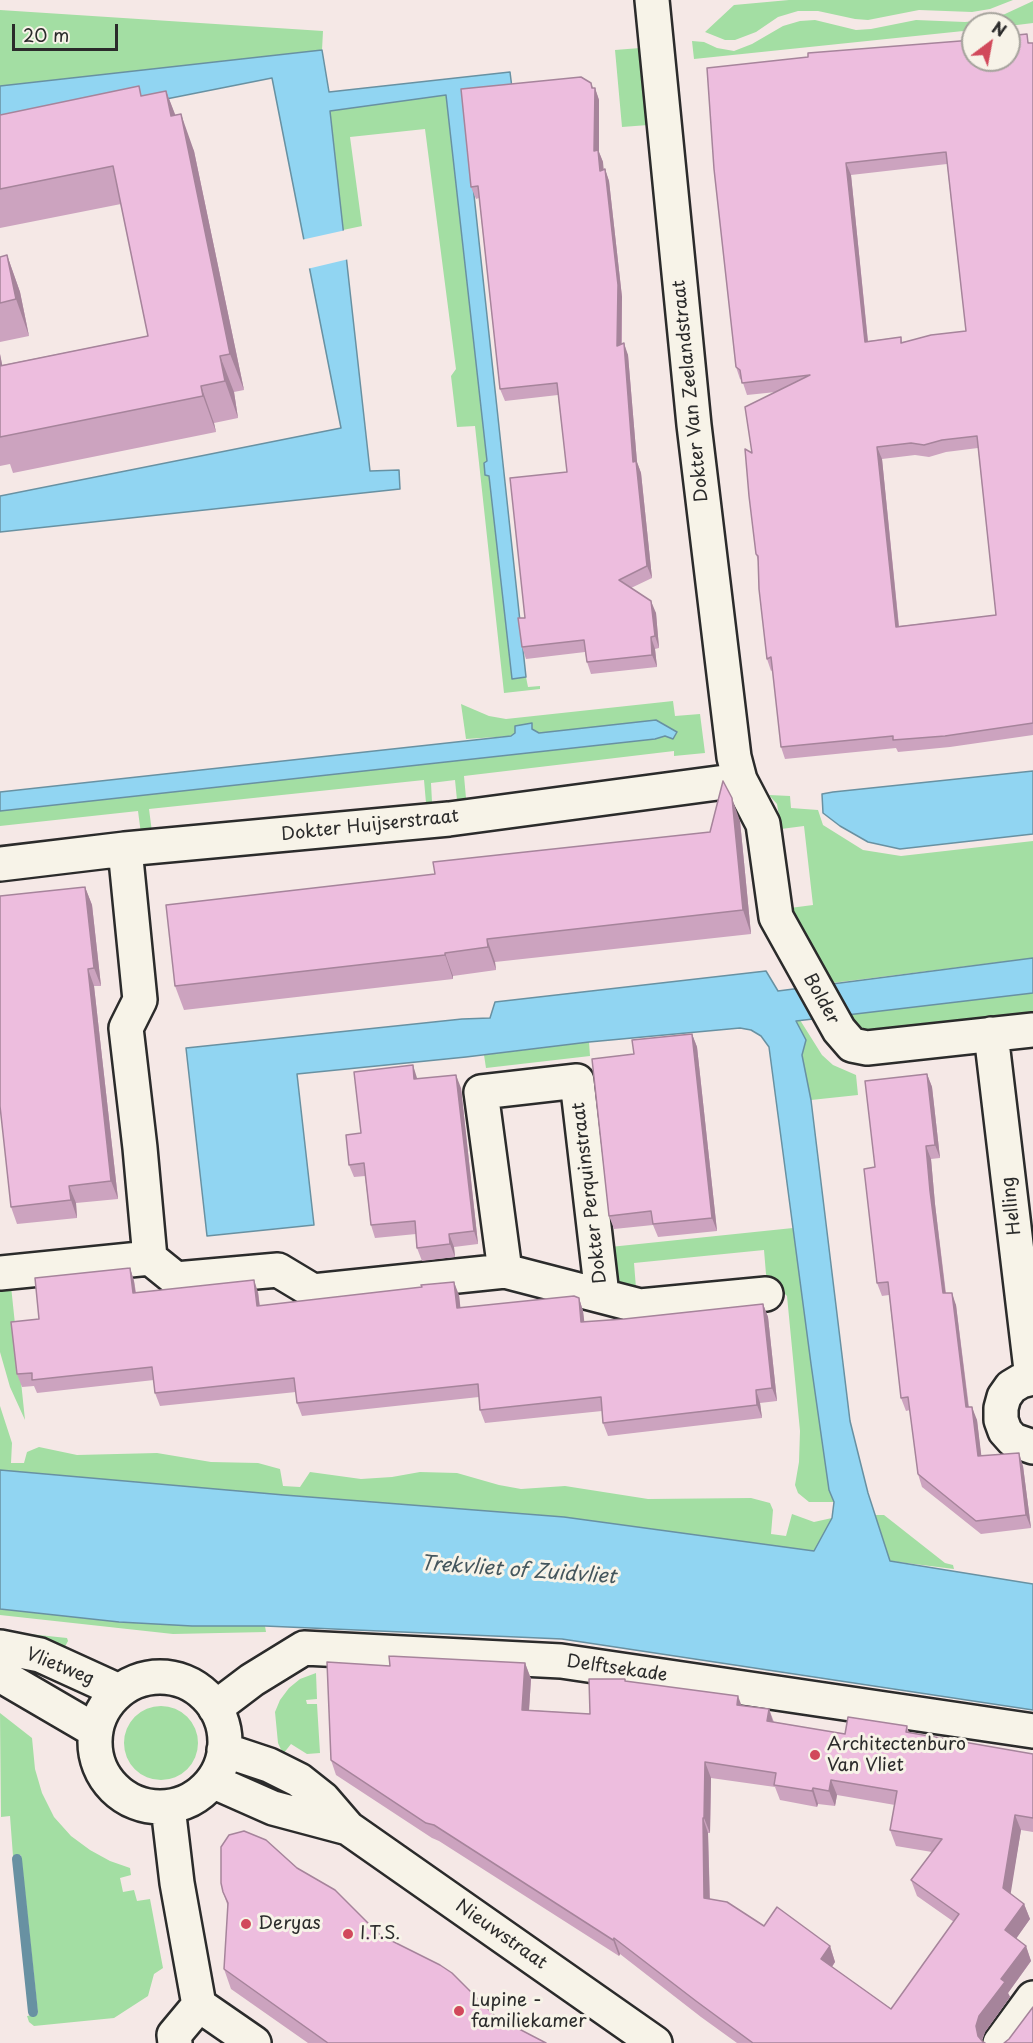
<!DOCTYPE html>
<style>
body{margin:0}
#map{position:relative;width:1033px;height:2043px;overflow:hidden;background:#f5e8e6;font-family:"Playpen Sans",sans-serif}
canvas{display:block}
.north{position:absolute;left:961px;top:12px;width:60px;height:60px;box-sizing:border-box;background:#f7f3e8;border:2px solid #a5a39c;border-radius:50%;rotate:32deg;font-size:16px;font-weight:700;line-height:24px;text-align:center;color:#2b2b2b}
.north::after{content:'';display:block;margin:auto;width:21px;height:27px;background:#d1495b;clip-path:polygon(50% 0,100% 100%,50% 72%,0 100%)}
.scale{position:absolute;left:12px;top:24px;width:106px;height:27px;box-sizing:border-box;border:3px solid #2b2b2b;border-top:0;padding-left:8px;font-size:18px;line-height:21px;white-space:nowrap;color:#2b2b2b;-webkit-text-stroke:4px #f7f3e8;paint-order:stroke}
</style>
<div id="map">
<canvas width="1033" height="2043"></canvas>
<div class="north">N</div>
<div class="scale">20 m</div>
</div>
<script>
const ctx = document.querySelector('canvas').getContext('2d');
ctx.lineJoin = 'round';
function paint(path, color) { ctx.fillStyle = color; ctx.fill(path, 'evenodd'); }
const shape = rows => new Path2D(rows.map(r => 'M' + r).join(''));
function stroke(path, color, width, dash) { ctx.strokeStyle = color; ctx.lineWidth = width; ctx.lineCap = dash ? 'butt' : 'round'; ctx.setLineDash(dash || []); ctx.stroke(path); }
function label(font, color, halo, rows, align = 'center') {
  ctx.font = font + ' "Playpen Sans",sans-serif'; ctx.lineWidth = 6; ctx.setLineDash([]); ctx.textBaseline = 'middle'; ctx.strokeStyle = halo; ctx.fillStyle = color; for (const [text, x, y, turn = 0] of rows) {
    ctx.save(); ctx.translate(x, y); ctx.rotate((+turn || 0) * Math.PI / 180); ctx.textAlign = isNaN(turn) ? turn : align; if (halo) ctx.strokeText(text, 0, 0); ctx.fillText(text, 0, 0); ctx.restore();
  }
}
paint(shape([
 [789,0,1013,0,990,9,972,12,919,10,868,20,855,19,818,11,798,11,778,17,756,32,735,40,725,40,705,32,734,5],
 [1033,1,1033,23,1009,26,1009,24,973,24,973,30,694,59,692,41,704,42,717,48,734,51,752,44,783,26,800,21,815,20,856,30,871,29,916,20,965,22,985,20,1005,14],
 [0,10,323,31,322,50,0,86],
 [640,48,648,125,622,127,615,50],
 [446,95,487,461,485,475,489,476,512,679,526,677,528,687,540,686,540,689,504,693,475,426,457,427,451,376,456,369,425,129,350,137,362,226,343,230,330,111],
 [673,701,675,716,700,714,705,753,674,756,674,751,464,776,466,798,457,800,455,780,431,783,432,802,426,803,424,780,149,809,152,832,141,834,138,811,0,826,0,811,655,739,677,733,656,720,539,733,532,729,532,724,512,736,466,739,461,704,489,716,506,719],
 [769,795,790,796,791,808,818,810,823,825,863,850,901,856,1033,841,1033,958,832,983,830,980,825,980,790,908,813,905,804,826,781,829,777,804],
 [1033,993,1033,1013,873,1031,856,1027,848,1014],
 [800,1020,822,1055,833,1065,856,1075,858,1095,811,1100,802,1055,806,1040,796,1021],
 [589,1042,590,1056,486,1068,484,1055],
 [793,1228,829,1490,834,1502,809,1502,798,1493,795,1485,799,1462,800,1431,787,1296,784,1293,773,1294,766,1274,764,1250,634,1263,636,1288,618,1292,610,1247],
 [11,1286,25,1420,10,1387,0,1352,0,1287],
 [0,1406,12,1443,11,1463,24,1463,27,1452,39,1447,77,1455,157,1453,211,1462,258,1463,280,1469,283,1486,300,1487,310,1472,361,1479,392,1477,420,1472,457,1473,499,1485,521,1489,565,1486,648,1499,751,1498,770,1503,773,1510,771,1534,786,1536,792,1514,814,1522,832,1518,814,1551,564,1517,284,1495,0,1470],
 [874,1515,884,1515,945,1563,953,1565,954,1569,890,1561],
 [0,1609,119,1622,192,1626,265,1626,266,1632,173,1634,0,1615],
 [0,1631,67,1638,68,1641,61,1654,0,1639],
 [316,1673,317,1699,306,1700,307,1704,317,1704,320,1753,307,1754,291,1744,283,1754,278,1743,275,1712,280,1700,289,1688,300,1679],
 '124 1743a37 37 0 1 1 74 0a37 37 0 1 1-74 0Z',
 [0,1713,32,1738,35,1769,42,1793,54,1817,71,1836,90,1850,110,1861,130,1868,131,1875,120,1878,123,1892,134,1890,137,1901,150,1899,163,1968,154,1974,148,1996,114,2018,34,2026,29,2022,27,2016,38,2014,21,1855,13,1856,10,1816,1,1817]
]), '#a3dea3');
const water = shape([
 [322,50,329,92,510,72,512,88,463,93,526,677,512,679,489,476,485,475,484,463,487,461,446,95,330,111,370,471,399,470,400,489,0,532,0,496,341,428,272,78,0,132,0,86,322,50],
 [656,720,677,732,673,739,665,736,655,739,0,811,0,792,511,736,515,733,515,726,532,723,532,729,539,733,656,720],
 [1033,771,1033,834,900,849,868,842,840,826,823,813,822,794,833,792,1033,771],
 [1033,958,1033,993,796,1021,806,1040,802,1055,811,1100,850,1421,868,1493,890,1561,1033,1584,1033,1710,562,1639,265,1626,192,1626,119,1622,0,1609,0,1470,284,1495,564,1517,814,1551,832,1518,834,1502,829,1490,811,1364,769,1047,761,1036,751,1030,740,1028,589,1042,466,1057,297,1074,314,1225,207,1236,186,1048,462,1019,490,1018,495,1002,766,971,778,991,1033,958]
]);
paint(water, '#91d5f2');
stroke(water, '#6891a2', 1.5);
paint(shape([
 [346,230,349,259,307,269,301,240]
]), '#f5e8e6');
stroke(shape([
 [17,1859,33,2012]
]), '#6891a2', 10);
const minor = shape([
 [652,0,694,425,734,757,740,780,763,824,776,917,839,1030,852,1045,867,1048,1033,1030],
 [125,849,140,1000,126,1028,140,1148,150,1258],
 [0,864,125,849,449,819,740,780],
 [991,1034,1032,1378],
 [0,1273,150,1258,176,1279,278,1270,313,1291,505,1271],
 [602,1295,577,1081,481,1092,505,1271,640,1306,766,1294],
 [1033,1378,1021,1381,1011,1387,1004,1397,1001,1408,1001,1420,1005,1431,1013,1440,1033,1447],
 [0,1647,40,1655,119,1691],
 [0,1675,96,1731],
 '95 1742a65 65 0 1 1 130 0a65 65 0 1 1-130 0Z',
 [215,1708,252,1680,304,1648,561,1661,1033,1731],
 [224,1750,269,1765,299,1780,323,1799,348,1828,655,2043],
 [212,1781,273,1808,348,1828],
 [168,1807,177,1883,199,2005,254,2043],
 [175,2043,174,2035,199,2005],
 [1000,2043,1033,1998]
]);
stroke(minor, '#2b2b2b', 38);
stroke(minor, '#f7f3e8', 33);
paint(shape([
 [1018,35,1030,43,1033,43,1033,735,950,747,898,752,896,748,785,759,781,747,773,670,771,671,767,659,758,561,756,554,752,453,776,392,747,395,742,380,740,379,736,367,714,169,973,40],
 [947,164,966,331,902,342,901,337,868,341,851,175],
 [978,448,996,615,899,626,882,459,915,455,929,457,946,452],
 [593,88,595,88,599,100,599,152,603,162,603,169,605,169,609,181,622,297,622,344,628,355,637,462,641,473,652,578,631,588,656,613,659,648,655,649,657,667,591,674,587,662,585,652,526,659,522,647,525,618,567,472,558,395,505,401,500,389,479,198,476,199,471,187],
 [166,91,175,115,194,151,244,390,234,392,238,418,214,423,216,432,13,473,10,464,0,466,0,354,2,365,148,336,121,204,0,228,0,115,142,96],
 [7,255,20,292,29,336,0,342,0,257],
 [740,821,751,934,495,962,496,970,453,976,453,979,184,1010,175,986,435,874,710,832],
 [85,887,92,905,101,986,94,986,118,1199,76,1203,77,1218,17,1224,11,1207],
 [692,1034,697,1047,717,1231,658,1237,653,1225,614,1229,609,1216,634,1054],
 [927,1074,932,1087,940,1158,931,1159,935,1204,946,1293,956,1305,969,1407,977,1420,981,1456,1023,1466,1031,1528,981,1534,922,1487,918,1474,910,1410,906,1411,901,1398,889,1295,882,1296,877,1283,875,1167],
 [417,1079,461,1088,478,1244,454,1247,455,1257,422,1261,417,1248,416,1234,375,1238,371,1225,365,1176,354,1177,349,1165,361,1133],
 [130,1268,134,1281,136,1292,258,1292,260,1306,459,1295,460,1308,579,1298,583,1311,584,1322,624,1319,763,1304,768,1317,777,1401,760,1403,762,1418,608,1436,603,1423,602,1411,485,1423,480,1410,479,1397,302,1416,297,1403,296,1392,160,1406,155,1393,154,1380,37,1393,34,1386,22,1387,17,1374,39,1319],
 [525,1663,531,1679,529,1710,590,1714,625,1679,626,1682,742,1706,769,1709,774,1722,845,1734,907,1726,909,1733,1033,1754,1033,1832,1021,1830,1010,1893,1024,1904,1030,1919,1016,1938,1026,1946,1031,1961,1008,1993,1010,1997,985,2032,982,2041,985,2043,737,2043,701,2017,620,1954,619,1956,439,1841,432,1838,336,1775,331,1760,390,1666],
 [711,1778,775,1787,780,1800,817,1807,818,1804,835,1806,837,1795,895,1805,890,1830,896,1846,932,1852,911,1880,917,1896,954,1922,891,2009,832,1967,835,1962,830,1946,764,1926,710,1899,708,1833,710,1833],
 [297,1868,380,1935,496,2017,546,2043,308,2043,231,1989,224,1969,228,1907,223,1892]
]), '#cca3bf');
paint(shape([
 [591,83,595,94,595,88,599,100,599,152,603,162,605,183,594,151],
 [166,91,180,127,171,116],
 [181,114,194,151,244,390,230,354],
 [846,163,851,175,869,353,865,342],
 [605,169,609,181,622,297,621,358,617,346],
 [7,255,20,292,29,336,16,299],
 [624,343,628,355,637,462,641,473,652,578,647,566,633,462],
 [0,354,10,403,0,375],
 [220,356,234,392,238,418,225,381],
 [201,386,214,423,216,432,203,396],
 [877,447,882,459,900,639,896,627],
 [651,601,656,613,659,648,655,636],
 [651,637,655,649,657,667,652,655],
 [732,798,740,821,751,934,743,910],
 [85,887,92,905,101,986,94,968],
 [487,939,495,962,496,970,488,947],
 [445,953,453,976,453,979,445,955],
 [88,969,94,986,118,1199,111,1181],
 [692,1034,697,1047,717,1231,712,1218],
 [413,1065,417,1078,419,1092,414,1079],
 [927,1074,932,1087,940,1158,935,1145],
 [456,1075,461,1088,478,1244,474,1231],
 [926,1146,931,1159,935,1204,947,1306,943,1293,930,1191],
 [69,1186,76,1203,77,1218,71,1200],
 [449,1234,454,1247,455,1257,450,1244],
 [130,1268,134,1281,137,1306,133,1293],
 [254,1280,258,1292,261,1319,257,1306],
 [454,1282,459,1295,462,1321,457,1308],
 [952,1293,956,1305,970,1420,966,1407],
 [579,1298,583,1311,586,1335,581,1322],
 [763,1304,768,1317,777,1401,772,1388],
 [756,1390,760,1403,762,1418,757,1405],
 [972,1407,977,1420,983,1469,978,1456],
 [1019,1453,1023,1466,1031,1528,1026,1515],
 [525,1663,531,1679,528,1725,522,1710],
 [738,1696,744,1712,737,1705],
 [769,1709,774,1725,767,1721],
 [705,1762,711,1778,710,1833,704,1818],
 [831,1780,837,1795,835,1806,829,1791],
 [813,1788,818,1804,817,1807,812,1791],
 [1015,1815,1021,1830,1009,1904,1003,1888],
 [703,1818,708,1833,710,1914,704,1898],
 [1024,1904,1030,1919,1011,1946,1005,1930],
 [614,1938,620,1954,619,1956,613,1940],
 [830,1946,835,1962,827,1974,821,1959],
 [1026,1946,1031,1961,1008,1993,1010,1997,985,2032,981,2042,978,2036,976,2026,979,2016,1001,1979]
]), '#a6849b');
const building = shape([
 [1009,32,1017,32,1017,35,1027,34,1028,43,1033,43,1033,723,945,736,893,740,893,736,781,747,771,657,767,659,759,589,758,556,756,554,749,496,745,449,752,453,745,407,810,375,742,383,740,370,736,367,714,169,707,68,808,57,808,53,973,40,973,60,1009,60,1009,32],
 [946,152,966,331,931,335,901,343,901,337,865,342,846,163,946,152],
 [977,436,996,615,896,627,877,447,911,443,924,445,942,440,977,436],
 [581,77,591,83,592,88,595,88,594,151,598,150,600,171,605,169,618,285,617,346,624,343,633,462,636,461,647,566,619,580,651,601,655,636,651,637,652,655,587,662,584,640,522,647,518,618,525,618,510,478,567,472,557,383,500,389,478,186,471,187,461,89,581,77],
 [139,86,141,96,166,91,171,116,181,114,230,354,220,356,225,381,201,386,203,396,0,437,0,366,148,336,113,166,0,189,0,115,139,86],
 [7,255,16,299,0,303,0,257,7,255],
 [723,781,732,798,743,910,487,939,488,947,445,953,445,955,175,986,166,905,435,874,433,862,710,832,723,781],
 [85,887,94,968,88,969,111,1181,69,1186,71,1200,11,1207,0,1106,0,896,85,887],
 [692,1034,712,1218,653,1224,651,1211,609,1216,592,1059,634,1054,632,1040,692,1034],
 [413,1065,414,1079,456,1075,474,1231,449,1234,450,1244,417,1248,415,1221,371,1225,364,1163,349,1165,346,1135,361,1133,354,1072,413,1065],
 [927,1074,935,1145,926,1146,930,1191,943,1293,952,1293,966,1407,972,1407,978,1456,1019,1453,1026,1515,976,1521,918,1474,908,1397,901,1398,888,1282,877,1283,864,1169,875,1167,865,1081,927,1074],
 [130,1268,133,1293,254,1280,257,1306,422,1287,421,1285,454,1282,457,1308,574,1296,579,1298,581,1322,624,1319,763,1304,772,1388,756,1390,757,1405,603,1423,601,1397,480,1410,478,1384,297,1403,294,1378,155,1393,152,1367,32,1380,32,1373,17,1374,11,1322,39,1319,35,1278,130,1268],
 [389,1656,525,1663,522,1710,590,1714,589,1679,625,1679,625,1681,738,1696,737,1705,769,1709,767,1721,845,1734,848,1717,907,1726,906,1732,1033,1754,1033,1818,1015,1815,1003,1888,1024,1904,1005,1930,1026,1946,1001,1979,1005,1982,979,2016,976,2026,978,2036,983,2042,985,2043,753,2043,696,2001,614,1938,613,1940,434,1825,426,1823,331,1760,327,1662,390,1666,389,1656],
 [705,1762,776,1773,774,1785,812,1791,813,1788,829,1791,831,1780,897,1791,890,1830,942,1839,911,1880,959,1914,891,2009,821,1959,830,1946,777,1907,764,1926,727,1902,704,1898,703,1818,704,1818,705,1762],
 [244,1831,266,1840,297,1868,335,1890,380,1935,440,1965,452,1973,496,2017,546,2043,328,2043,224,1969,228,1903,223,1892,221,1883,221,1847,229,1835,244,1831],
 [1033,2007,1033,2043,1004,2043,1009,2039,1033,2007]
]);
paint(building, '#edbdde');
stroke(building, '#a6849b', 1.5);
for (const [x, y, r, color] of [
 [815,1755,6,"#d1495b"],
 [246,1924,6,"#d1495b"],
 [348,1934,6,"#d1495b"],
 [459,2011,6,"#d1495b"]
]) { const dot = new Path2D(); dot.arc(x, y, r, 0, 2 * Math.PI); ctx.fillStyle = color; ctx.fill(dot); stroke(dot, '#f7f3e8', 2); }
label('18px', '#2b2b2b', '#f7f3e8', [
 ["Dokter Van Zeelandstraat",691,391,-96],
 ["Dokter Huijserstraat",370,826,-6],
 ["Bolder",821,999,61],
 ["Dokter Perquinstraat",590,1193,-97],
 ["Helling",1012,1206,-97],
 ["Vlietweg",60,1667,22],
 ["Delftsekade",617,1669,8],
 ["Nieuwstraat",501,1935,35]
]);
label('18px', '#2b2b2b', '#f7f3e8', [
 ["Architectenburo",827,1745],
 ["Van Vliet",827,1766],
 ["Deryas",258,1924],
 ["I.T.S.",360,1934],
 ["Lupine -",471,2001],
 ["familiekamer",471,2022]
], 'left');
label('italic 20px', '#44565d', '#f7f3e8', [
 ["Trekvliet of Zuidvliet",518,1571,4]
]);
</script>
